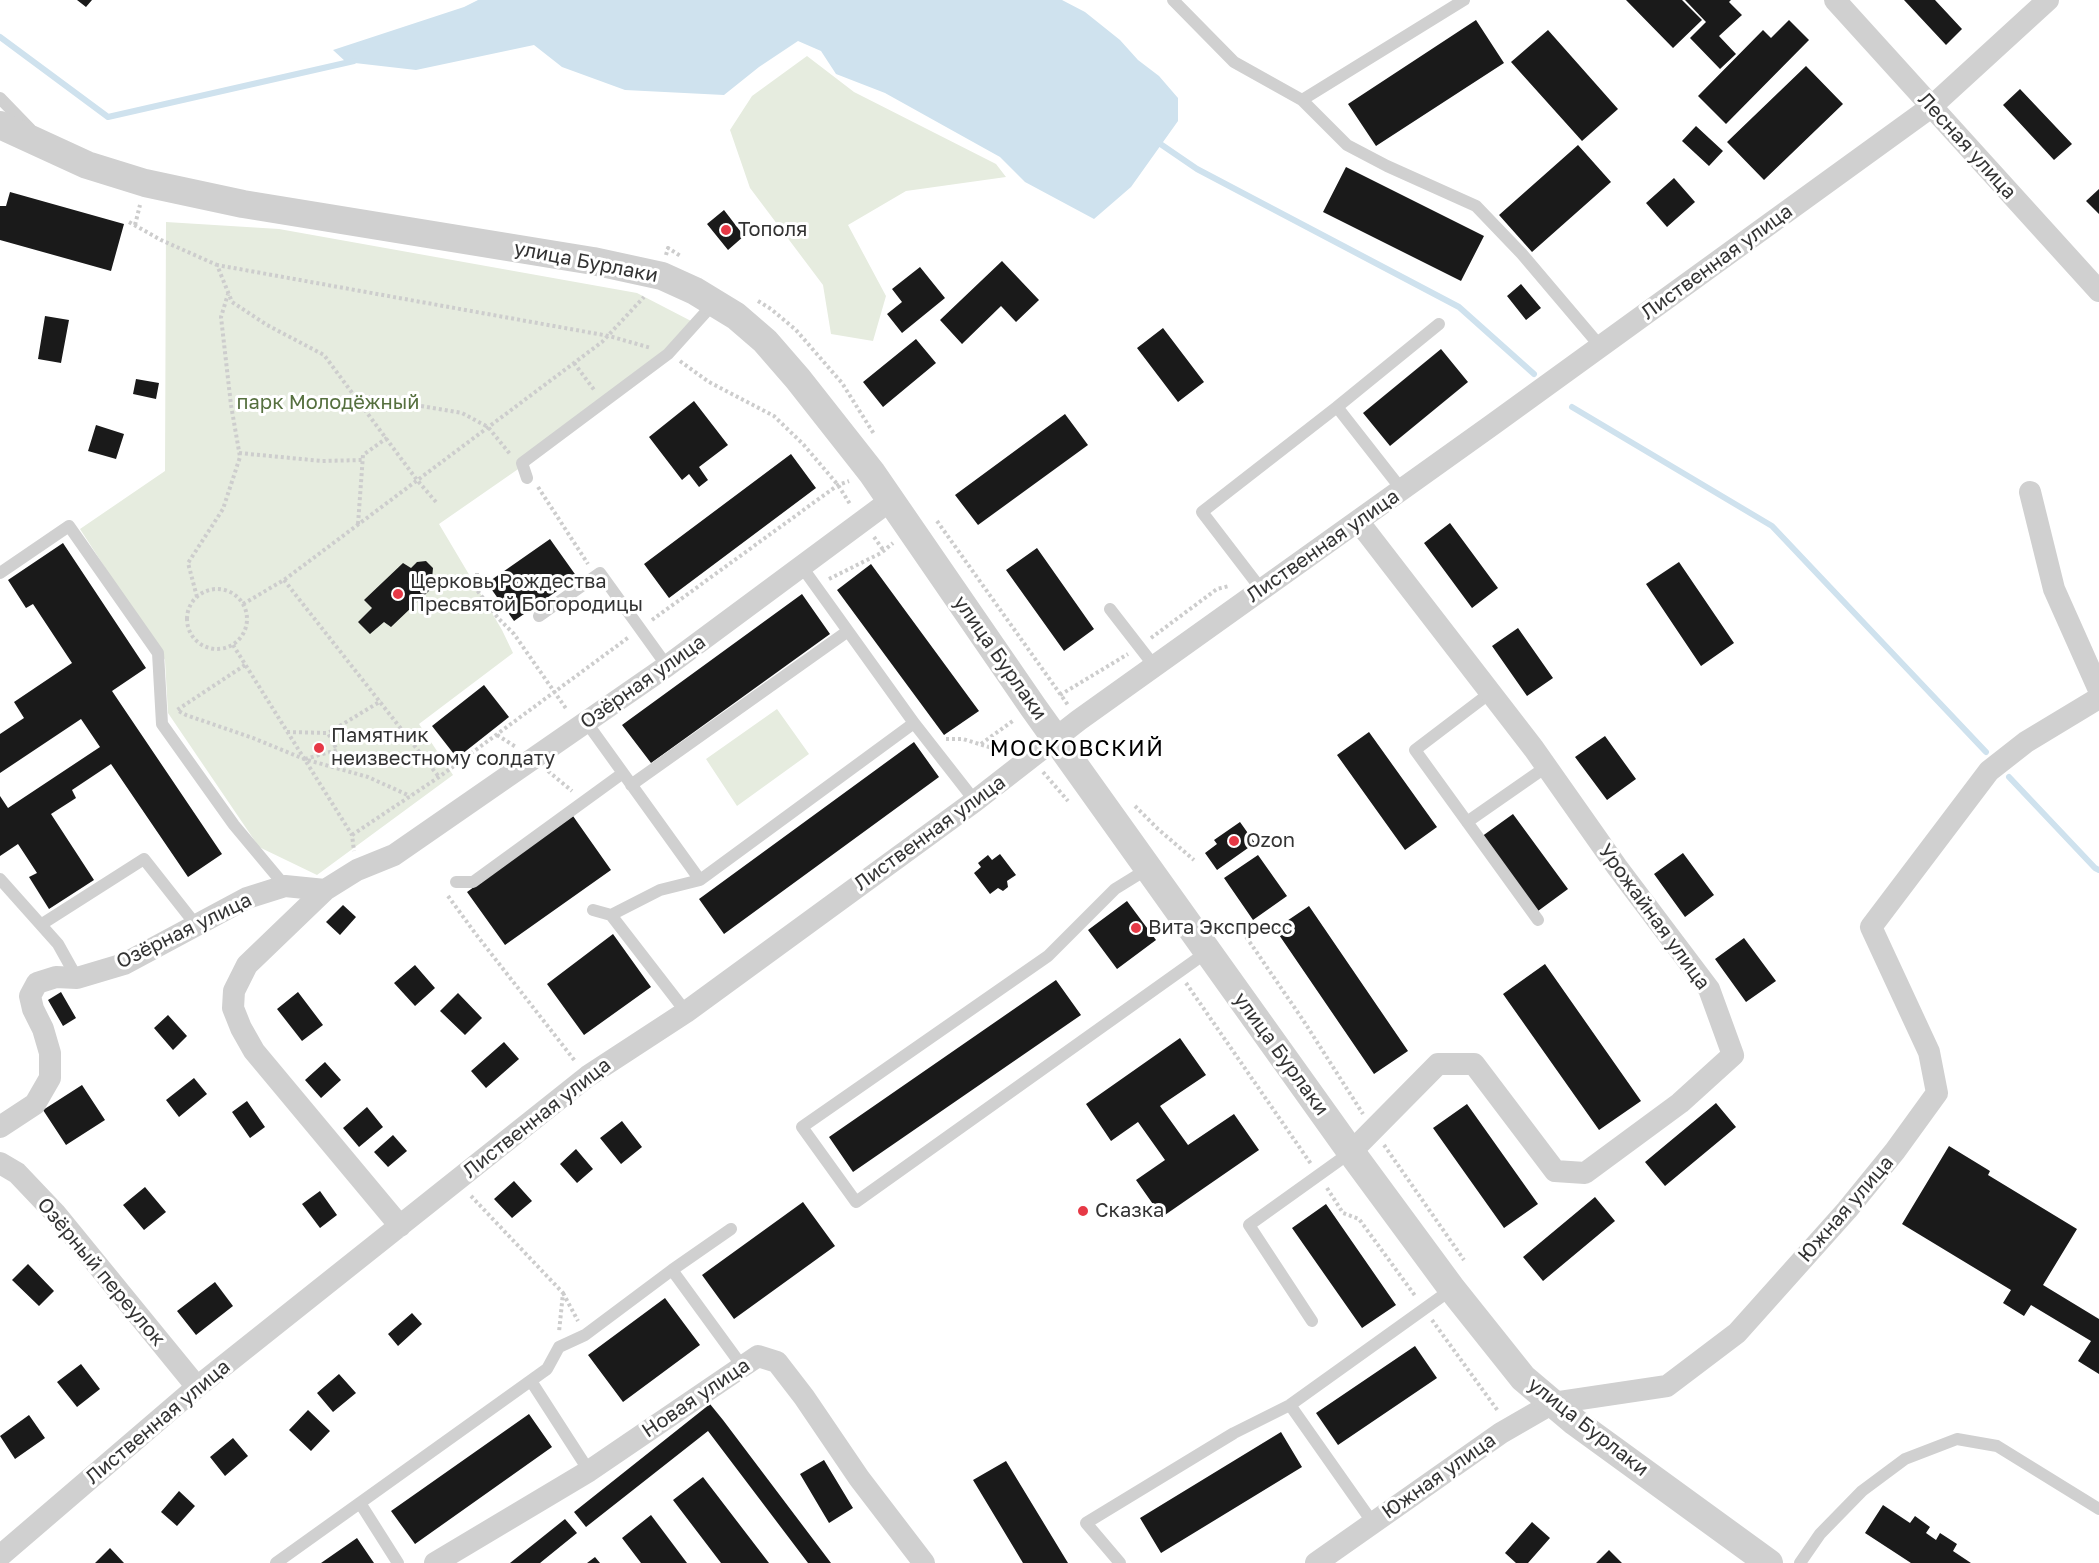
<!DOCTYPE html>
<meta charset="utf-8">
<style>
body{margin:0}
canvas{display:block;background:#fff}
</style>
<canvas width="2099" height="1563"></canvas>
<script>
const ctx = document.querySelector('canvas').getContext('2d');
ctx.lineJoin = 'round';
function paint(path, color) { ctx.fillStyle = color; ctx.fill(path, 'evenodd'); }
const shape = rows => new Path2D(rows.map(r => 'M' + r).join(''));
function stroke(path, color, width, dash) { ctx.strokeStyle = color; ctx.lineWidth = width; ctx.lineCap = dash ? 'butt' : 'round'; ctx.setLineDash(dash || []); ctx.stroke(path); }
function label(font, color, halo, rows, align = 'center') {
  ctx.font = font + ' "Golos Text",sans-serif'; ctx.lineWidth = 6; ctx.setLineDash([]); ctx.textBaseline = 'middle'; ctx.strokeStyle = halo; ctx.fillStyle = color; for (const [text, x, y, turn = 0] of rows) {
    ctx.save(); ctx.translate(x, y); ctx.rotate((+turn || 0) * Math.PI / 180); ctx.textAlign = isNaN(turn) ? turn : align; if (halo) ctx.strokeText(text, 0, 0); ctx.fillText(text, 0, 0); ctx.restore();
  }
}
paint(shape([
 [807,56,854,92,996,164,1006,177,906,191,848,225,886,296,873,341,831,334,823,285,750,188,730,130,752,96],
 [166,222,279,229,637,293,693,322,679,349,524,465,439,524,502,630,513,653,419,724,453,775,317,875,259,847,168,713,165,660,80,529,165,471],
 [777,709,809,754,737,806,706,759]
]), '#e6ecdf');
paint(shape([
 [478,0,1062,0,1085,12,1120,40,1138,60,1159,76,1178,98,1178,121,1131,187,1094,219,1025,182,1000,157,885,93,836,74,821,51,798,41,759,67,724,95,625,90,562,67,534,45,416,70,346,62,333,50,464,7]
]), '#cfe2ee');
stroke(shape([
 [0,37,108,117,354,61],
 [1156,141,1197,169,1459,307,1534,374],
 [1572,407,1772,526,1986,752],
 [2009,777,2095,868,2099,870]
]), '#cfe2ee', 6);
paint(shape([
 [77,0,92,0,86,7],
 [1626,0,1682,0,1702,20,1673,48],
 [1685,0,1731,0,1729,2,1742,15,1719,36,1736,54,1720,69,1690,38,1706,22],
 [1904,0,1935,0,1962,29,1946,45],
 [1476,20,1504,63,1376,146,1348,104],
 [1789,20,1809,40,1726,124,1698,96,1763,30,1771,38],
 [1548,30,1618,109,1582,141,1511,62],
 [1806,66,1843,104,1764,180,1727,142],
 [2020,89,2072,144,2054,160,2003,105],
 [1696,126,1723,151,1709,166,1682,141],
 [1578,145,1611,182,1532,252,1499,215],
 [1346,167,1484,236,1461,281,1323,212],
 [1674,178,1695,202,1667,227,1646,203],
 [2099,189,2099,214,2086,201],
 [10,192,124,224,111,271,0,240,0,206,6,206],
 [724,210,744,236,728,250,707,224],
 [1002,261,1039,300,1016,322,1001,306,962,344,940,320],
 [920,267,945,298,902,333,887,314,902,302,892,289],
 [1521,284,1541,308,1526,320,1507,296],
 [45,316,69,320,61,363,38,359],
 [1163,328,1204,382,1178,402,1137,348],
 [916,339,936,363,883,407,863,382],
 [1441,349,1468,382,1390,446,1363,413],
 [136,379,159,383,156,399,133,394],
 [694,401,728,445,699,467,708,480,699,487,689,474,682,480,649,437],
 [1065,414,1088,445,978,525,955,495],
 [96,425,124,434,116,459,88,451],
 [791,454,816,488,669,598,644,564],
 [1450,523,1498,588,1472,608,1424,543],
 [550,539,577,577,514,621,487,583],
 [63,543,146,668,112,691,222,854,188,877,111,764,72,790,76,798,51,814,94,880,49,909,29,877,37,873,18,844,0,856,0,796,8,808,100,747,81,719,0,773,0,734,24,718,14,702,72,663,33,604,26,608,8,580],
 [1037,548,1094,629,1064,651,1006,570],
 [426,561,433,568,432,579,427,584,432,588,391,627,384,622,370,634,358,622,372,608,364,600,403,563,411,568,417,562],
 [1679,562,1734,643,1701,666,1646,584],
 [871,564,979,711,944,735,837,590],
 [802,594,830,634,651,763,622,725],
 [1518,628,1553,678,1527,696,1492,646],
 [484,685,509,717,457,758,432,726],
 [1369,732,1437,827,1405,850,1337,755],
 [1605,736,1636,779,1607,800,1575,757],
 [914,742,939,777,724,934,699,899],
 [1513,814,1568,889,1538,911,1481,837],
 [573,816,611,870,505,945,467,892],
 [1240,822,1255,843,1217,870,1205,853,1217,844,1214,840],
 [1683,853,1714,895,1685,917,1654,874],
 [1000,854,1016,875,1007,881,1008,887,1003,891,998,888,990,894,974,873,981,867,978,863,988,855,992,860],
 [1258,855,1287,896,1253,920,1224,878],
 [1127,901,1156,940,1117,969,1088,930],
 [343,905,356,917,340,935,326,922],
 [1309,906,1408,1051,1374,1074,1275,929],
 [613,934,651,987,584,1035,547,984],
 [1744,938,1776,981,1746,1002,1715,959],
 [1545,964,1641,1101,1599,1130,1503,994],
 [415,965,435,988,415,1006,394,983],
 [1056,980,1081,1015,853,1172,829,1137],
 [61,992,76,1018,63,1026,48,1000],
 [298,992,323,1025,302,1041,277,1009],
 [458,993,482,1018,465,1035,440,1011],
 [168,1015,187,1036,173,1050,154,1028],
 [1180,1038,1206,1075,1160,1106,1188,1145,1234,1114,1259,1150,1162,1217,1136,1180,1165,1160,1138,1122,1111,1141,1086,1104],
 [504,1042,519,1059,486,1088,471,1071],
 [325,1062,341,1080,321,1098,305,1080],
 [194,1078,207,1094,179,1117,166,1100],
 [82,1085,105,1120,66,1145,43,1110],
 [247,1101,265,1127,250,1138,232,1112],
 [1716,1103,1736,1127,1665,1186,1645,1162],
 [1467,1104,1538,1204,1504,1228,1433,1128],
 [367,1107,383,1127,359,1147,343,1128],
 [622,1121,642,1147,621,1164,600,1138],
 [393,1135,407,1151,388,1167,374,1152],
 [1949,1146,1990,1171,1988,1175,2077,1229,2043,1285,2099,1319,2099,1374,2078,1361,2091,1341,2031,1305,2024,1316,2003,1303,2011,1290,1902,1224],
 [576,1149,593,1169,577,1183,560,1164],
 [514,1181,532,1201,512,1218,494,1199],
 [145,1187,166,1212,144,1230,123,1205],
 [320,1191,337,1215,320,1228,302,1204],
 [1595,1197,1615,1221,1543,1281,1523,1257],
 [803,1202,835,1246,734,1319,702,1275],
 [1326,1204,1396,1305,1362,1328,1292,1228],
 [28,1264,54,1291,39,1306,12,1280],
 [215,1282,233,1306,196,1335,177,1311],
 [665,1298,700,1345,623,1402,588,1355],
 [412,1313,422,1324,398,1346,388,1334],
 [1415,1346,1437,1378,1338,1445,1316,1413],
 [81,1364,100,1389,77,1407,57,1382],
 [339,1374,356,1393,333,1412,317,1393],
 [710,1404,723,1420,831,1563,808,1563,708,1431,586,1527,574,1512],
 [308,1410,330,1431,311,1451,289,1430],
 [529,1414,552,1447,415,1544,391,1511],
 [29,1415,45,1438,15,1459,0,1436],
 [1281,1432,1302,1467,1161,1553,1140,1518],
 [233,1438,248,1456,225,1476,210,1457],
 [824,1460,853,1508,829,1523,800,1474],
 [1006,1461,1068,1563,1023,1563,973,1480],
 [703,1477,769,1563,721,1563,673,1500],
 [179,1491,195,1506,177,1526,161,1512],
 [1883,1505,1910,1523,1915,1516,1930,1527,1926,1533,1936,1540,1940,1533,1957,1544,1953,1551,1971,1563,1911,1563,1865,1533],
 [651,1515,687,1563,641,1563,622,1538],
 [565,1519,577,1533,540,1563,510,1563],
 [1532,1522,1550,1538,1528,1563,1516,1563,1505,1553],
 [357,1538,374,1563,321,1563],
 [110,1548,124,1563,95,1563],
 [1609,1550,1622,1563,1596,1563],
 [595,1557,600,1563,587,1563]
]), '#1a1a1a');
stroke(shape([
 [129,222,161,240,217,265],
 [135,225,140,205],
 [666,255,668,248,682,257],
 [758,301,771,309,796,330,842,383,874,434],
 [680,361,709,382,774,416,803,444,838,485,850,504],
 [574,363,595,391],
 [356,395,462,413,488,427,510,454],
 [239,453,322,461,363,460],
 [538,487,588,564],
 [436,502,417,480,324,355,267,325,232,302,217,265,609,336,651,348],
 [937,521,1068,705],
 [358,524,363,455,387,438],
 [874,537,884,551],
 [477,573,477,590,498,618,514,634,567,710],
 [829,579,881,553,893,543],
 [284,580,439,777],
 '187 619a30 30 0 1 1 60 0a30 30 0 1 1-60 0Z',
 [197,597,188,563,223,509,240,457,231,405,221,317,228,294],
 [243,604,284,580,602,342,644,297],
 [652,620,838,485,849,481],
 [1151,638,1217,589,1229,586],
 [233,645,352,835,354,851],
 [245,665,177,710,186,715,253,738,304,759,368,777,410,796],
 [1060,695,1128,654],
 [287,732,328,733],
 [497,735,516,747],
 [946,739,963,739,1005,752],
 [981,744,1014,720],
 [305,759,337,750,328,733,381,701],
 [548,771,572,791],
 [1043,772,1068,801],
 [1135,806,1158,829,1194,860],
 [352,835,439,777,629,637],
 [448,896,475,933,575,1061],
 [1236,922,1303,1020,1363,1114],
 [1186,983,1311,1164],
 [1384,1145,1464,1260],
 [1327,1188,1343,1213,1359,1219,1416,1297],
 [471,1196,563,1293,559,1332],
 [563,1293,578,1321],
 [1432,1320,1498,1411]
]), '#cdcdcd', 4, [3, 3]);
stroke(shape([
 [1173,0,1234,62,1302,100,1464,0],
 [0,98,30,129],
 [1302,100,1347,145,1387,166,1476,206,1522,254,1600,346],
 [527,478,522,463,668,354,714,303],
 [1402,490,1337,407,1439,324],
 [0,573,69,526,158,653,162,724,234,825,285,886],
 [1261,589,1202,512,1337,407],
 [1110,609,1155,667],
 [539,616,600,573,667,666],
 [1490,693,1415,750,1538,920],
 [587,723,700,880,914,723,802,567],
 [914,723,975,801],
 [631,785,848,631],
 [1467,822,1546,767],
 [1149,868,1115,889,1048,956,802,1127,856,1202,1207,952],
 [0,879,58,944,77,978],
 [456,882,473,882,623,773],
 [593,910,611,915,686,1012],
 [611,915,660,890,700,880],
 [42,924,144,859,196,925],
 [731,1229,672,1270,742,1366],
 [1312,1321,1249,1225,1351,1152],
 [531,1381,589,1471],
 [1290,1405,1373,1523],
 [360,1503,398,1563],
 [276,1563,547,1369,559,1347,585,1335,672,1270],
 [1120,1563,1086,1523,1234,1433,1290,1405,1452,1289],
 [1800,1563,1820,1534,1862,1491,1905,1459,1957,1439,1997,1446,2099,1509]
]), '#d0d0d0', 12);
stroke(shape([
 [1835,0,2099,291],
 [2030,492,2054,589,2099,690],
 [325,890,247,965,234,991,233,1008,241,1028,254,1051,400,1226],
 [0,1127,35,1104,50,1078,50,1053,43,1029,33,1009,30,996,37,983,56,977,77,978,124,964,247,898,285,886,325,890,357,870,394,855,667,666,891,500],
 [1351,1152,1438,1064,1474,1064,1555,1171,1585,1173,1680,1103,1733,1055,1709,989,1617,867,1534,749,1358,521],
 [0,1163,17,1173,55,1213,197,1387],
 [0,1556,197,1387,588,1076,686,1012,975,801,1079,720,1492,425,1931,107,2048,0],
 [435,1563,589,1471,758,1356,777,1362,804,1397,859,1478,924,1563],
 [1316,1563,1501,1433,1553,1403,1667,1386,1737,1333,1847,1210,1895,1151,1937,1093,1929,1052,1871,927,1989,771,2026,742,2099,698]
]), '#d0d0d0', 22);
stroke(shape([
 [0,125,87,165,145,183,243,204,593,261,662,276,695,291,736,316,765,341,798,379,872,473,1033,707,1351,1152,1452,1289,1523,1378,1575,1422,1769,1563]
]), '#d0d0d0', 28);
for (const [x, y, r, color] of [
 [726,230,6,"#e63946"],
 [398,594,6,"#e63946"],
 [319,748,6,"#e63946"],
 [1234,841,6,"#e63946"],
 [1136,928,6,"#e63946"],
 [1083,1211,6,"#e63946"]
]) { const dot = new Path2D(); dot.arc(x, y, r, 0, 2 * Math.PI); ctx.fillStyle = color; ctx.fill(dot); stroke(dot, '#fff', 2); }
label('20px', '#333', '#fff', [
 ["Лесная улица",1967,146,48],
 ["улица Бурлаки",586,262,11],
 ["Лиственная улица",1717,262,-36],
 ["Лиственная улица",1323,546,-35],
 ["улица Бурлаки",1000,658,55],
 ["Озёрная улица",643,682,-35],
 ["Лиственная улица",930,833,-36],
 ["Урожайная улица",1654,917,54],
 ["Озёрная улица",184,931,-26],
 ["улица Бурлаки",1281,1054,54],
 ["Лиственная улица",537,1118,-38],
 ["Южная улица",1846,1209,-49],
 ["Озёрный переулок",101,1272,50],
 ["Новая улица",696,1398,-34],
 ["Лиственная улица",158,1422,-40],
 ["улица Бурлаки",1588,1427,38],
 ["Южная улица",1439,1476,-35]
]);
label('20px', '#333', '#fff', [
 ["Тополя",738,230],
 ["Церковь Рождества",410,582],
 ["Пресвятой Богородицы",410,605],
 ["Памятник",331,736],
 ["неизвестному солдату",331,759],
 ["Ozon",1246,841],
 ["Вита Экспресс",1148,928],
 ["Сказка",1095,1211]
], 'left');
label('20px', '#56703f', '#fff', [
 ["парк Молодёжный",328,403]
]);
ctx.letterSpacing = '1.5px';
label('22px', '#000', '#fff', [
 ["МОСКОВСКИЙ",1077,749]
]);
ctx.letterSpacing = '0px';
</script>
